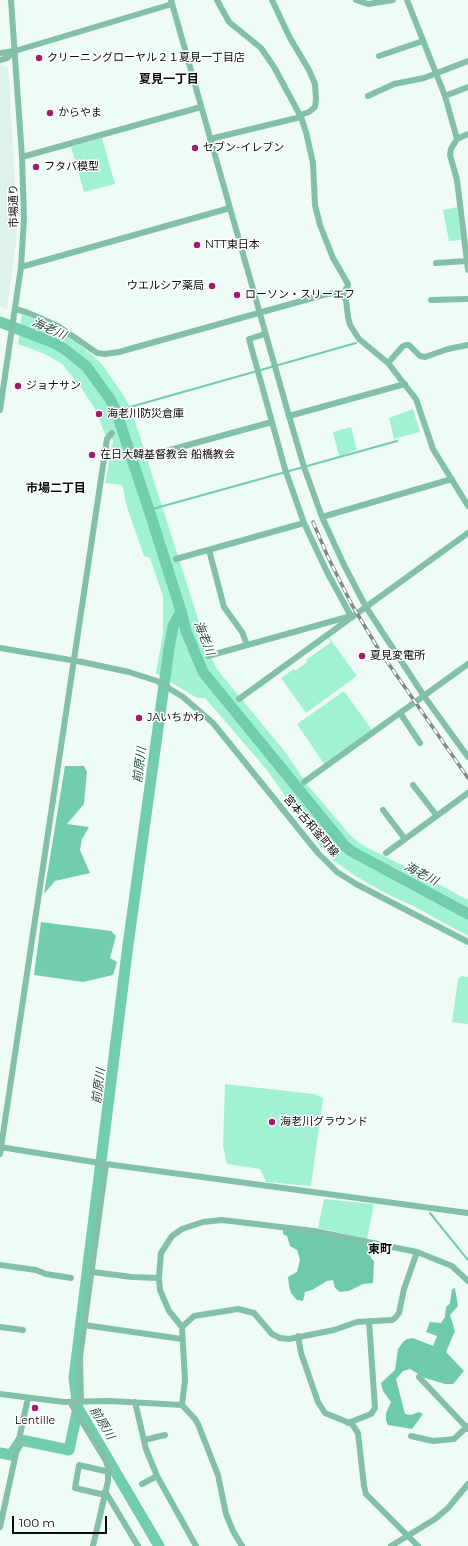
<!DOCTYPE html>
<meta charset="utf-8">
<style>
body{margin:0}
#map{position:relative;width:468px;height:1546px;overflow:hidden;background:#effcf6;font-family:Montserrat,sans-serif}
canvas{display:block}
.scale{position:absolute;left:12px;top:1516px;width:95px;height:18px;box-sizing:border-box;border:2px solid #080d0b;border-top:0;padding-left:5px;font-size:12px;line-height:14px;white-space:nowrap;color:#080d0b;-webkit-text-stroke:3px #fff;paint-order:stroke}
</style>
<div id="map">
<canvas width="468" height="1546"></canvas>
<div class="scale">100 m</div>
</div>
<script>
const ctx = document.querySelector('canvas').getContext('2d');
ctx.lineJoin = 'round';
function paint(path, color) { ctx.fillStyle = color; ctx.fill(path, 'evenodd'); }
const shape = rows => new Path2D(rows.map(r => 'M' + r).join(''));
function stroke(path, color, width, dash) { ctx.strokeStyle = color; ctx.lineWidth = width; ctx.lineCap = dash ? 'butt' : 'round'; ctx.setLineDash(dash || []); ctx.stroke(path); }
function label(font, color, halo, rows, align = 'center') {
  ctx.font = font + ' Montserrat,"Noto Sans JP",sans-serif'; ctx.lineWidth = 3; ctx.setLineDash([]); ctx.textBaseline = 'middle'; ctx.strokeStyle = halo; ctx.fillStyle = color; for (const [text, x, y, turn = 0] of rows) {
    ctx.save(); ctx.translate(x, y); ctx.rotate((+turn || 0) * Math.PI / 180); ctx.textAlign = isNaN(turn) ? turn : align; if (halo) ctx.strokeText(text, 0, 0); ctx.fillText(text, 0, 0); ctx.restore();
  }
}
paint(shape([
 [0,65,3,65,8,68,17,217,16,242,7,309,0,306]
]), '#ddf2e8');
paint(shape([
 [102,138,115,184,84,192,71,147],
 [457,207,461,240,449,241,443,210],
 [22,314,64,333,91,354,101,363,122,393,131,409,208,650,216,668,286,753,306,783,351,836,364,846,416,872,468,900,468,936,415,907,385,893,357,877,334,861,317,842,267,770,205,698,197,698,156,673,163,634,163,596,150,558,144,556,127,507,122,485,105,483,113,442,111,433,106,437,100,421,95,413,95,409,80,386,62,364,45,354,18,344],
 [413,409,420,432,394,439,389,418],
 [351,427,357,450,339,456,333,432],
 [328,636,357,676,306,713,281,678,294,669,295,671,307,662,306,660,331,642,327,637],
 [344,691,372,730,324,764,297,724],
 [462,976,468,977,468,1024,452,1022,458,979],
 [225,1084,314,1094,323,1098,311,1186,266,1182,260,1169,227,1164,223,1146],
 [324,1199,374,1204,367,1239,318,1228]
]), '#a1f2d3');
paint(shape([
 [283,1230,313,1233,369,1244,371,1258,374,1261,373,1283,363,1284,349,1291,340,1292,335,1288,333,1280,327,1281,312,1290,305,1292,303,1301,297,1300,291,1293,289,1286,288,1277,297,1272,300,1260,297,1250,290,1246,287,1236,283,1234],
 [455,1288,458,1306,450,1315,455,1331,446,1352,464,1371,453,1384,445,1384,425,1378,410,1369,403,1371,396,1379,405,1414,411,1415,419,1412,423,1414,412,1429,388,1425,386,1420,386,1413,391,1402,383,1391,381,1383,395,1370,398,1349,403,1342,407,1339,413,1338,433,1346,437,1336,426,1332,430,1322,441,1323,445,1317,446,1307,450,1303,452,1289]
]), '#6fcaa9');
paint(shape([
 [65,766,84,766,87,772,84,804,67,824,89,827,82,839,80,850,90,873,55,881,44,894],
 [41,922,111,931,116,936,110,958,117,962,113,975,83,982,34,975]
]), '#72cdac');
stroke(shape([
 [116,411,356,343],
 [149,510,397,441],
 [430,1213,468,1260]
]), '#72cdac', 2);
stroke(shape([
 [0,322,52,342,63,348,86,366,110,399,116,411,149,510,181,611,186,631,203,672,344,845,351,851,468,914],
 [0,1453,11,1455,21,1440,69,1450,78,1408],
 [159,1546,78,1408,74,1378,128,945,169,649,173,626,181,611]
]), '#72cdac', 11);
stroke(shape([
 [171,0,289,416,304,467,322,517,344,565,366,607,424,696,468,757],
 [217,0,229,22,261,48,274,67,301,117,306,132,313,163,315,205,320,225,333,258,348,284,348,286,342,295],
 [272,0,290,38,309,70,315,84,316,99,315,107,309,112,300,115],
 [356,0,368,4,393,0],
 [407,0,445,96,457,139],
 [0,53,15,51,172,4],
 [379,56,423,41],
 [0,60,7,58,15,51],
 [368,96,394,84,424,78,468,61],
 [445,96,468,87],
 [468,134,457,139,451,149,450,155,457,180,468,270],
 [210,139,301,117],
 [22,157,201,107],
 [436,263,466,261],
 [21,267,230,208],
 [431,300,468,299],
 [15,309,26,312,58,326,97,353,105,354,119,352,323,295,334,293,342,295,346,300,348,317,350,325,359,339,388,363,416,399,433,449,468,506],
 [388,363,403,346,406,345,409,345,420,356,425,357,448,349,468,345],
 [0,410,21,267,24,218,22,157,11,0],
 [289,416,405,384],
 [144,457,272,422],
 [322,517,452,479],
 [209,550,224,607,242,632,247,645],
 [176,559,304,523],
 [0,648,82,662,129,672,157,681,183,697,213,723,318,853,337,872,356,884,468,942],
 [208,656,351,616,327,572,304,523,285,469,249,339,265,334],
 [239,699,468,533],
 [400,713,420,743],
 [304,782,468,664],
 [413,785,437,816],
 [383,810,405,839],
 [386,853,468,793],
 [0,1147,106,1164,468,1213],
 [0,1154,107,439,112,433],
 [0,1265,36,1270,46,1274,71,1278],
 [93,1272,132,1277,159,1278],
 [84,1325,182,1339],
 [0,1327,23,1330],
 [182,1327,194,1316,238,1309,254,1313,272,1334,280,1338,289,1339,334,1330,357,1322,392,1320,395,1318,399,1313,404,1289,417,1252],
 [298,1336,301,1353,318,1402,325,1413,352,1424,358,1433,364,1486,366,1494,418,1546],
 [419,1377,468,1429],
 [0,1394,64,1402,109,1401,182,1405,195,1419,198,1424,218,1475,226,1514,233,1531,242,1546],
 [81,1401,80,1357,106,1164],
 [70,1402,106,1461,108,1468,108,1481,93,1546],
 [135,1402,146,1449,157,1476,196,1546],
 [182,1405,185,1380,182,1327,169,1311,160,1290,159,1278,161,1253,172,1236,182,1229,203,1222,222,1220,314,1231,417,1252,452,1266,468,1281],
 [348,1423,371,1414,375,1408,369,1321],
 [411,1436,433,1441,454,1439,468,1426],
 [144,1440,165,1435],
 [142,1484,157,1476],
 [105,1491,138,1546],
 [105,1495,75,1488,79,1465,109,1472],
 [0,1527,28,1398],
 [391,1546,435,1519,448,1508,468,1484]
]), '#83c0a8', 6);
const rail = shape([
 [313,522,328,557,352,605,379,650,468,778]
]);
stroke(rail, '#818a86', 3.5);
stroke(rail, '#fff', 2, [6]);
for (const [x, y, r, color] of [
 [39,58,4,"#a11d6c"],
 [50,113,4,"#a11d6c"],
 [195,148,4,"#a11d6c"],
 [36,167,4,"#a11d6c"],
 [197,245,4,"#a11d6c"],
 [212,286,4,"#a11d6c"],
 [237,295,4,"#a11d6c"],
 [18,386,4,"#a11d6c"],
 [99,414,4,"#a11d6c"],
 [92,455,4,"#a11d6c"],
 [362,656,4,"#a11d6c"],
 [139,718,4,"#a11d6c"],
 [272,1122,4,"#a11d6c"],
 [35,1408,4,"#a11d6c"]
]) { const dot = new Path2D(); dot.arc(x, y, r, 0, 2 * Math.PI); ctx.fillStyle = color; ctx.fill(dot); stroke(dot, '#fff', 1.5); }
label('11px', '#080d0b', '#fff', [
 ["クリーニングローヤル２１夏見一丁目店",47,58],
 ["からやま",58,113],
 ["セブン-イレブン",203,148],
 ["フタバ模型",44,167],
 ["NTT東日本",205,245],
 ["ウエルシア薬局",204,286,"right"],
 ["ローソン・スリーエフ",245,295],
 ["ジョナサン",26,386],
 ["海老川防災倉庫",107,414],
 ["在日大韓基督教会 船橋教会",100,455],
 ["夏見変電所",370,656],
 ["JAいちかわ",147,718],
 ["海老川グラウンド",280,1122],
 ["Lentille",35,1421,"center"]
], 'left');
label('11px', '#080d0b', '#fff', [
 ["市場通り",14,206,-91],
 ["宮本古和釜町線",311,826,49]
]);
label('bold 12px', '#080d0b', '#fff', [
 ["夏見一丁目",169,79],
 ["市場二丁目",56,488],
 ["東町",380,1249]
]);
label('italic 12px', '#234b3d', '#fff', [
 ["海老川",49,329,24],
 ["海老川",204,638,68],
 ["前原川",140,765,-83],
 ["海老川",421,874,28],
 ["前原川",99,1086,-83],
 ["前原川",102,1423,59]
]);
</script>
